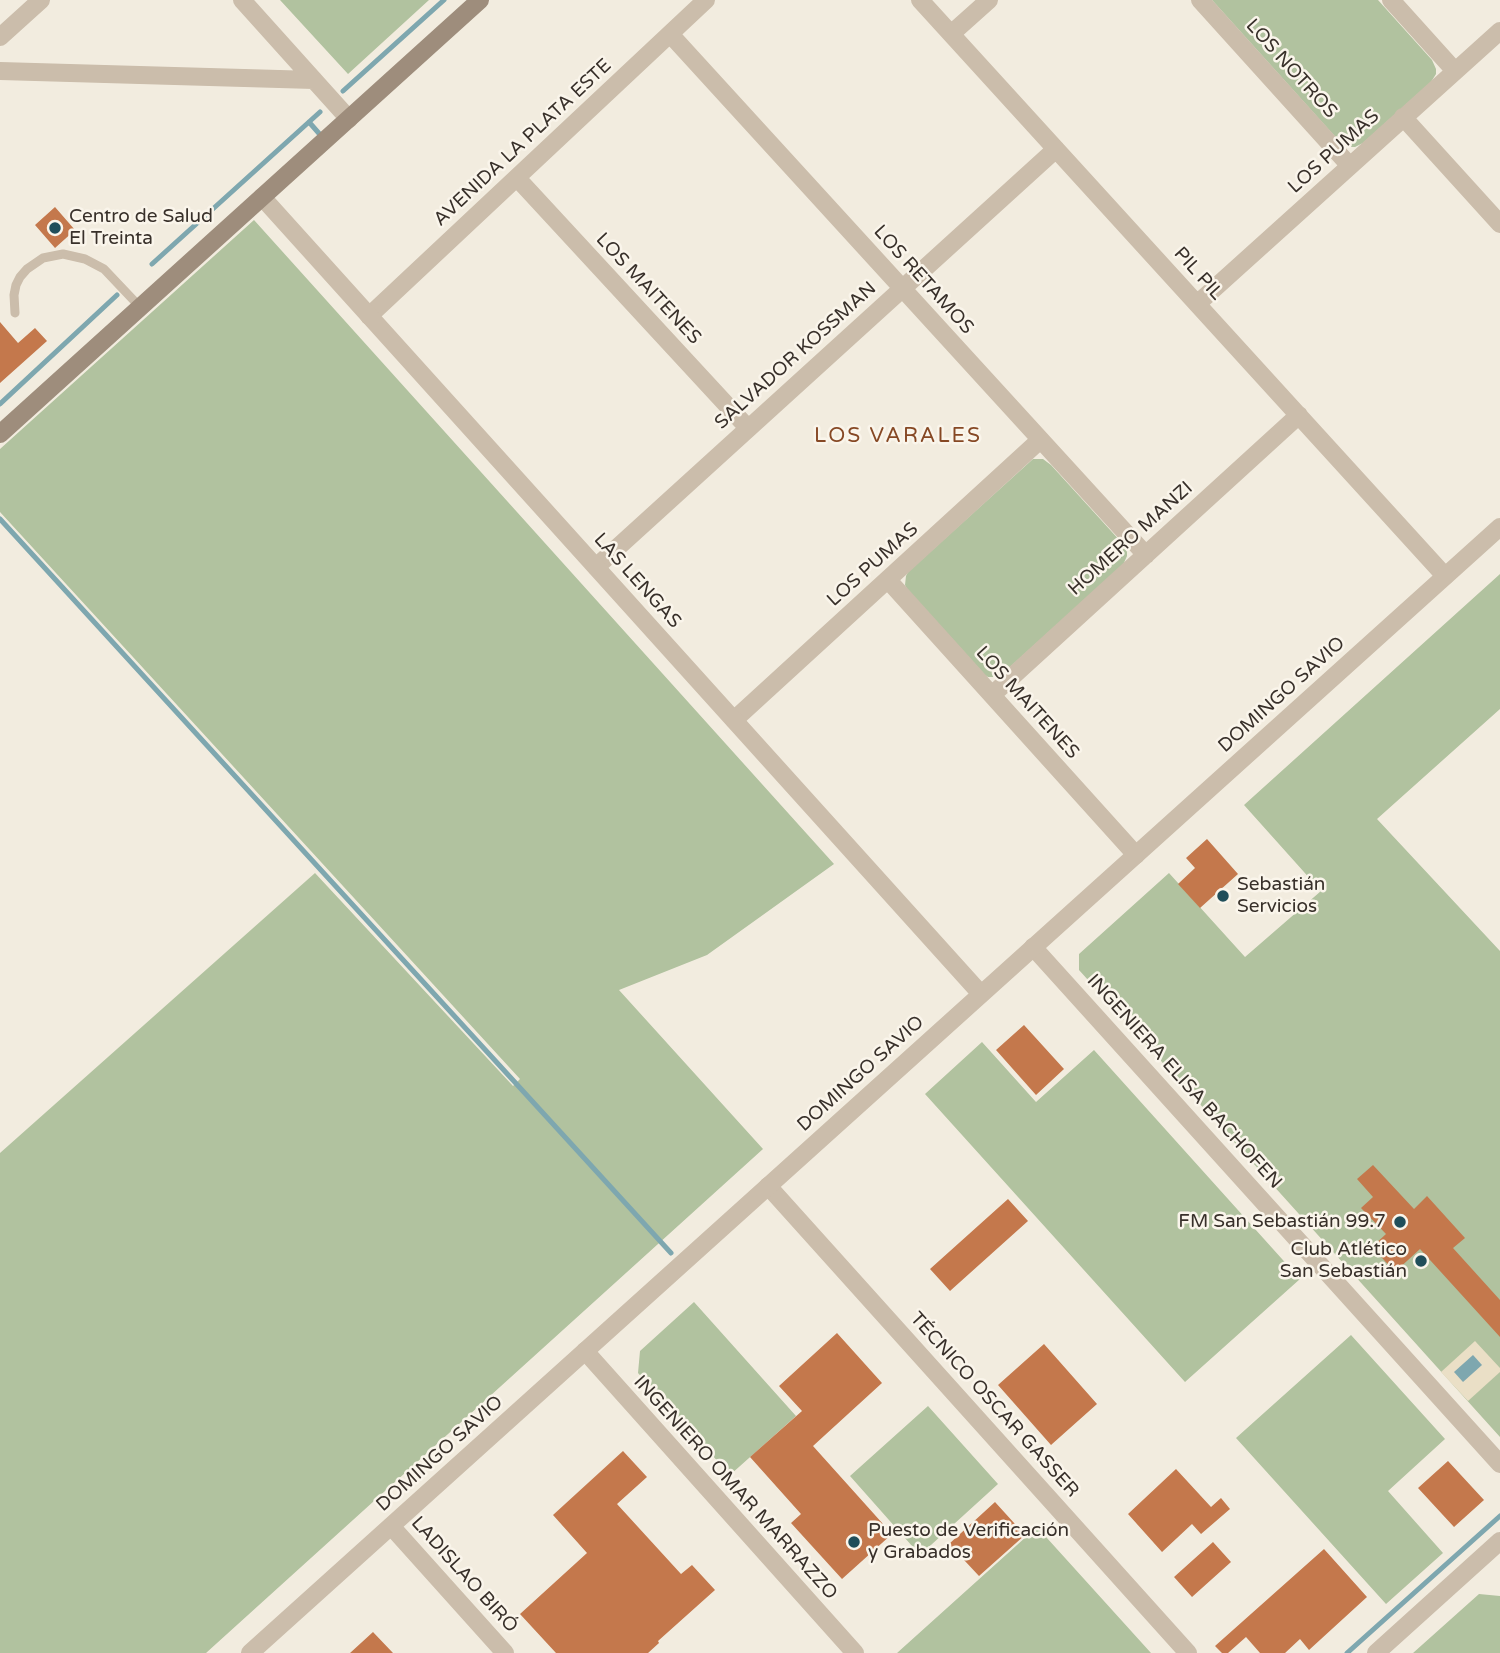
<!DOCTYPE html>
<meta charset="utf-8">
<style>
body{margin:0}
canvas{display:block;background:#f2ecdf}
</style>
<canvas width="1500" height="1653"></canvas>
<script>
const ctx = document.querySelector('canvas').getContext('2d');
ctx.lineJoin = 'round';
function paint(path, color) { ctx.fillStyle = color; ctx.fill(path, 'evenodd'); }
const shape = rows => new Path2D(rows.map(r => 'M' + r).join(''));
function stroke(path, color, width, dash) { ctx.strokeStyle = color; ctx.lineWidth = width; ctx.lineCap = dash ? 'butt' : 'round'; ctx.setLineDash(dash || []); ctx.stroke(path); }
function label(font, color, halo, rows, align = 'center') {
  ctx.font = font + ' "Varela Round",sans-serif'; ctx.lineWidth = 5; ctx.setLineDash([]); ctx.textBaseline = 'middle'; ctx.strokeStyle = halo; ctx.fillStyle = color; for (const [text, x, y, turn = 0] of rows) {
    ctx.save(); ctx.translate(x, y); ctx.rotate((+turn || 0) * Math.PI / 180); ctx.textAlign = isNaN(turn) ? turn : align; if (halo) ctx.strokeText(text, 0, 0); ctx.fillText(text, 0, 0); ctx.restore();
  }
}
paint(shape([
 [280,0,429,0,348,74],
 [1212,0,1378,0,1432,60,1436,69,1436,74,1431,82,1363,143,1355,147,1347,147,1340,142],
 [254,220,834,864,707,955,619,990,763,1149,206,1653,0,1653,0,1153,315,873,513,1086,520,1079,0,512,0,449],
 [1033,459,1043,459,1051,465,1122,543,1127,552,1127,556,1123,565,1001,675,997,677,988,677,985,675,907,589,905,585,906,576,908,572],
 [1500,574,1500,709,1377,819,1500,951,1500,1437,1079,970,1079,954,1169,873,1245,957,1321,891,1244,805],
 [982,1042,1036,1102,1094,1050,1300,1279,1185,1382,925,1094],
 [694,1302,796,1416,730,1475,638,1373,640,1351],
 [1351,1335,1445,1439,1388,1491,1443,1553,1386,1604,1236,1438],
 [928,1406,998,1484,920,1555,850,1476],
 [1037,1527,1151,1653,897,1653],
 [1479,1594,1500,1596,1500,1653,1413,1653]
]), '#b1c29f');
paint(shape([
 [1475,1341,1500,1368,1500,1372,1468,1401,1441,1372]
]), '#eadfc6');
paint(shape([
 [1473,1355,1482,1365,1463,1382,1454,1372]
]), '#7ea7af');
stroke(shape([
 [343,91,444,0],
 [309,122,323,138],
 [152,264,320,112],
 [0,404,117,295],
 [0,519,671,1253],
 [1347,1653,1500,1516]
]), '#7ea7af', 5);
paint(shape([
 [55,207,75,230,55,248,35,225],
 [0,322,18,343,35,328,47,341,0,383],
 [1207,839,1238,874,1200,908,1178,884,1195,868,1186,858],
 [1024,1025,1064,1069,1036,1095,996,1050],
 [1373,1165,1414,1209,1427,1196,1465,1238,1453,1248,1500,1300,1500,1337,1420,1249,1395,1272,1372,1247,1386,1234,1361,1208,1373,1197,1357,1179],
 [1008,1199,1028,1221,950,1291,930,1269],
 [837,1333,882,1383,813,1446,892,1534,842,1579,791,1523,801,1514,750,1457,802,1411,779,1386],
 [1044,1344,1097,1404,1051,1445,998,1385],
 [623,1451,647,1477,617,1504,681,1574,692,1565,715,1590,658,1641,659,1643,648,1653,556,1653,520,1614,587,1553,553,1515],
 [1448,1461,1484,1500,1454,1527,1418,1488],
 [1176,1469,1211,1507,1221,1498,1230,1509,1201,1534,1192,1524,1162,1552,1128,1514],
 [995,1502,1025,1535,979,1576,949,1544],
 [1213,1542,1231,1562,1192,1597,1174,1577],
 [1324,1549,1367,1597,1309,1650,1300,1639,1285,1653,1260,1653,1246,1637,1228,1653,1222,1653,1215,1646],
 [373,1632,393,1653,350,1653]
]), '#c4784c');
stroke(shape([
 [15,313,14,295,16,285,20,277,27,269,43,258,63,254,85,259,104,269,140,307]
]), '#cbbdab', 9);
stroke(shape([
 [242,0,349,119],
 [920,0,1445,576],
 [1200,0,1350,166],
 [1391,0,1455,71],
 [670,34,1146,555],
 [951,34,989,0],
 [0,37,41,0],
 [0,71,314,80],
 [1403,117,1500,224],
 [517,178,748,428],
 [1197,304,1500,31],
 [369,316,706,0],
 [596,567,1056,149],
 [888,580,1136,855],
 [992,695,1299,415],
 [734,720,1040,440],
 [1033,947,1500,1464],
 [768,1186,1188,1653],
 [585,1351,855,1653]
]), '#cbbdab', 18);
stroke(shape([
 [262,197,981,994],
 [391,1526,505,1653],
 [250,1653,1500,527],
 [1376,1653,1500,1541]
]), '#cbbdab', 18);
stroke(shape([
 [0,434,480,0]
]), '#9e8d7c', 18);
for (const [x, y, r, color] of [
 [55,228,7,"#204e5a"],
 [1223,896,7,"#204e5a"],
 [1400,1222,7,"#204e5a"],
 [1421,1261,7,"#204e5a"],
 [854,1542,7,"#204e5a"]
]) { const dot = new Path2D(); dot.arc(x, y, r, 0, 2 * Math.PI); ctx.fillStyle = color; ctx.fill(dot); stroke(dot, '#faf5eb', 2.5); }
label('19px', '#38302a', '#faf5eb', [
 ["LOS NOTROS",1291,69,48],
 ["AVENIDA LA PLATA ESTE",523,143,-43],
 ["LOS PUMAS",1334,152,-42],
 ["PIL PIL",1198,274,48],
 ["LOS RETAMOS",923,280,48],
 ["LOS MAITENES",648,289,47],
 ["SALVADOR KOSSMAN",796,356,-42],
 ["HOMERO MANZI",1131,539,-42],
 ["LOS PUMAS",873,565,-42],
 ["LAS LENGAS",637,581,48],
 ["DOMINGO SAVIO",1282,695,-42],
 ["LOS MAITENES",1027,703,48],
 ["DOMINGO SAVIO",861,1074,-42],
 ["INGENIERA ELISA BACHOFEN",1184,1082,48],
 ["TÉCNICO OSCAR GASSER",994,1405,48],
 ["DOMINGO SAVIO",440,1454,-42],
 ["INGENIERO OMAR MARRAZZO",735,1488,48],
 ["LADISLAO BIRÓ",464,1575,48]
]);
label('19px', '#38302a', '#faf5eb', [
 ["Centro de Salud",69,217],
 ["El Treinta",69,239],
 ["Sebastián",1237,885],
 ["Servicios",1237,907],
 ["FM San Sebastián 99.7",1386,1222,"right"],
 ["Club Atlético",1407,1250,"right"],
 ["San Sebastián",1407,1272,"right"],
 ["Puesto de Verificación",868,1531],
 ["y Grabados",868,1553]
], 'left');
ctx.letterSpacing = '2px';
label('21px', '#864824', '#faf5eb', [
 ["LOS VARALES",898,436]
]);
ctx.letterSpacing = '0px';
</script>
